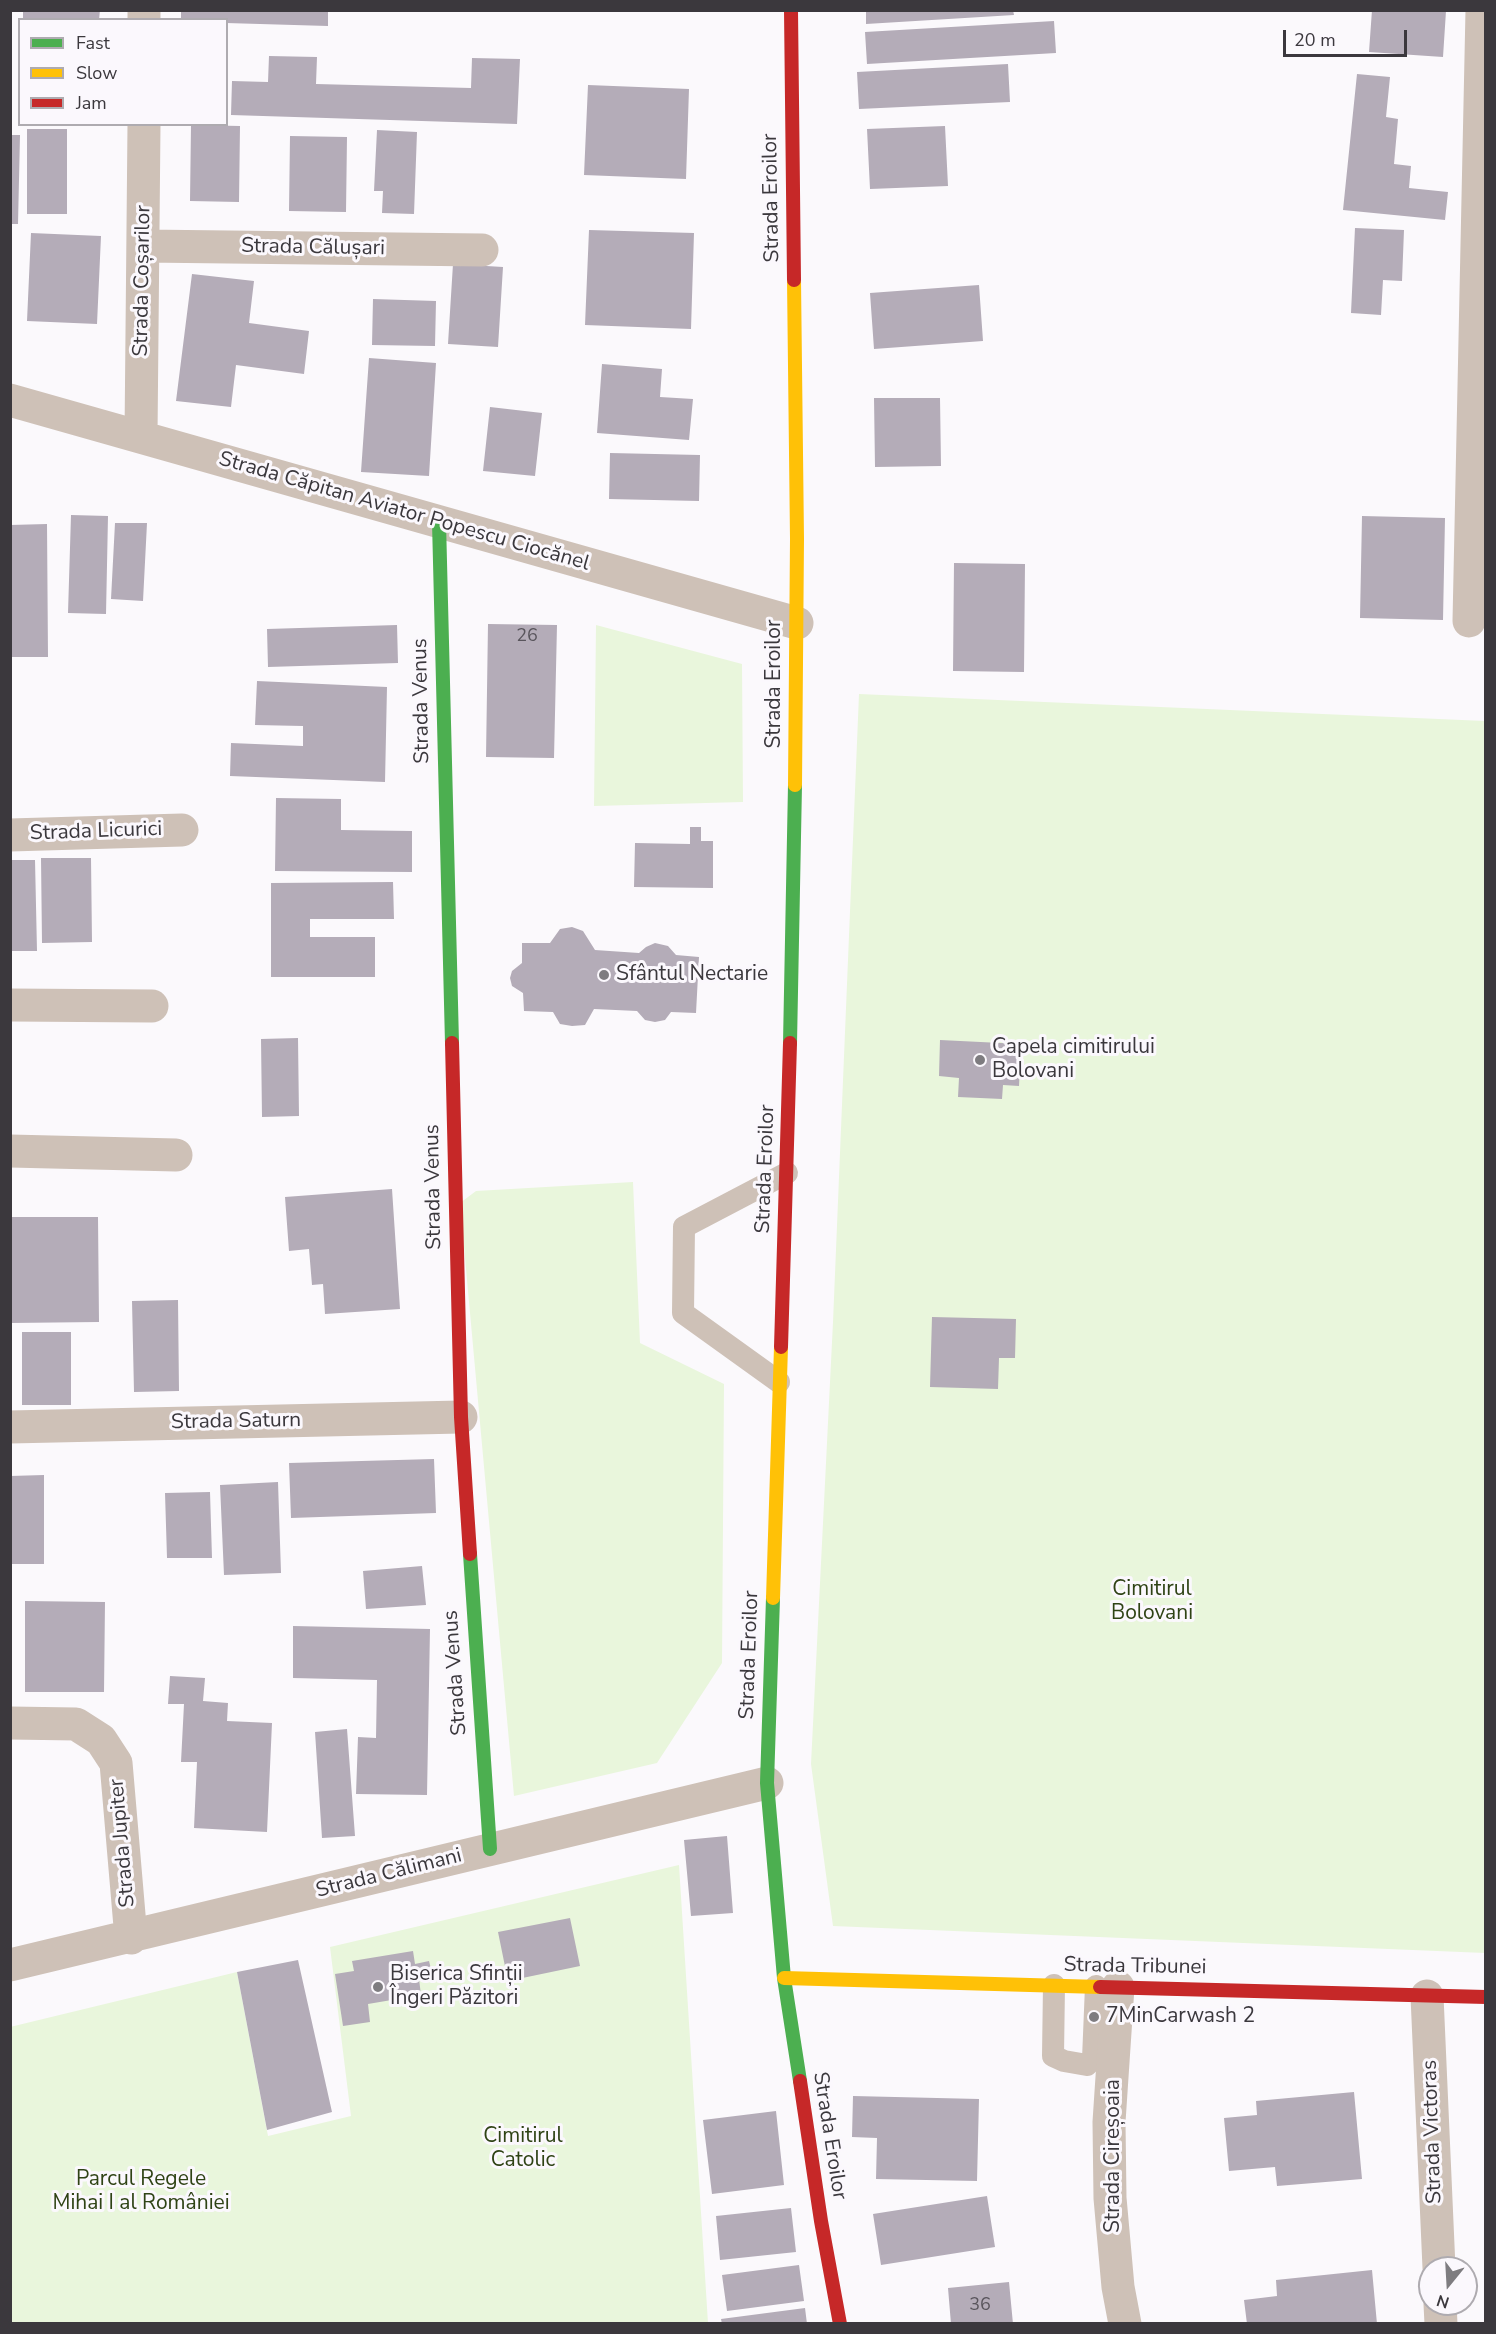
<!DOCTYPE html>
<meta charset="utf-8">
<style>
body{margin:0}
#map{position:relative;width:1496px;height:2334px;overflow:hidden;background:#fbf9fc;font-family:"Nunito Sans",sans-serif}
canvas{display:block}
.frame{position:absolute;inset:0;border:12px solid #3b383d;pointer-events:none}
.legend{position:absolute;left:18px;top:18px;width:210px;height:108px;box-sizing:border-box;background:#fbf8fd;border:2px solid #aeabb0;margin:0;padding:8px 10px;list-style:none;font-size:18px;color:#3b383d}
.legend li{display:flex;align-items:center;gap:12px;height:30px}
.legend b{width:30px;border:2px solid #aeabb0}
.north{position:absolute;left:1418px;top:2256px;width:60px;height:60px;box-sizing:border-box;background:#fbf8fd;border:2px solid #aeabb0;border-radius:50%;rotate:198deg;font-size:16px;font-weight:700;line-height:24px;text-align:center;color:#3b383d}
.north::after{content:'';display:block;margin:auto;width:21px;height:27px;background:#7e7c80;clip-path:polygon(50% 0,100% 100%,50% 72%,0 100%)}
.scale{position:absolute;left:1283px;top:30px;width:124px;height:27px;box-sizing:border-box;border:3px solid #3b383d;border-top:0;padding-left:8px;font-size:18px;line-height:21px;white-space:nowrap;color:#3b383d;-webkit-text-stroke:4px #fbf8fd;paint-order:stroke}
</style>
<div id="map">
<canvas width="1496" height="2334"></canvas>
<div class="frame"></div>
<ul class="legend">
<li><b style="height:8px;background:#4caf50"></b>Fast</li>
<li><b style="height:8px;background:#ffc107"></b>Slow</li>
<li><b style="height:8px;background:#c62828"></b>Jam</li>
</ul>
<div class="north">N</div>
<div class="scale">20 m</div>
</div>
<script>
const ctx = document.querySelector('canvas').getContext('2d');
ctx.lineJoin = 'round';
function paint(path, color) { ctx.fillStyle = color; ctx.fill(path, 'evenodd'); }
const shape = rows => new Path2D(rows.map(r => 'M' + r).join(''));
function stroke(path, color, width, dash) { ctx.strokeStyle = color; ctx.lineWidth = width; ctx.lineCap = dash ? 'butt' : 'round'; ctx.setLineDash(dash || []); ctx.stroke(path); }
function label(font, color, halo, rows, align = 'center') {
  ctx.font = font + ' "Nunito Sans",sans-serif'; ctx.lineWidth = 6; ctx.setLineDash([]); ctx.textBaseline = 'middle'; ctx.strokeStyle = halo; ctx.fillStyle = color; for (const [text, x, y, turn = 0] of rows) {
    ctx.save(); ctx.translate(x, y); ctx.rotate((+turn || 0) * Math.PI / 180); ctx.textAlign = isNaN(turn) ? turn : align; if (halo) ctx.strokeText(text, 0, 0); ctx.fillText(text, 0, 0); ctx.restore();
  }
}
paint(shape([
 [596,625,742,664,743,802,594,806],
 [859,694,1485,721,1485,1953,833,1926,811,1764,833,1322],
 [633,1182,640,1343,724,1384,722,1663,657,1763,514,1796,460,1203,476,1191],
 [679,1865,708,2323,11,2323,10,2027,237,1972,268,2136,351,2116,330,1947]
]), '#e9f6dc');
paint(shape([
 [23,10,100,10,99,20,23,20],
 [181,10,328,10,328,26,226,23,226,20,181,20],
 [866,10,1013,10,1014,15,866,24],
 [1372,10,1446,11,1443,57,1369,52],
 [1054,21,1056,53,867,64,865,32],
 [269,56,317,57,316,84,471,88,472,58,520,59,517,124,231,115,232,81,268,82],
 [1008,64,1010,102,859,109,857,72],
 [1357,74,1390,77,1386,117,1398,119,1394,164,1411,166,1409,188,1448,192,1445,220,1343,210],
 [588,85,689,89,686,179,584,175],
 [191,125,240,126,239,202,190,201],
 [945,126,948,186,870,189,867,129],
 [27,129,67,129,67,214,27,214],
 [377,130,417,132,414,214,382,213,383,191,374,191],
 [10,135,20,135,18,224,10,224],
 [290,136,347,137,346,212,289,211],
 [1355,228,1404,230,1402,281,1383,280,1381,315,1351,313],
 [589,230,694,233,691,329,585,325],
 [31,233,101,236,97,324,27,321],
 [453,264,503,267,498,347,448,344],
 [192,274,254,281,249,323,309,331,304,374,236,365,231,407,176,401],
 [979,285,983,341,874,349,870,293],
 [373,299,436,301,435,346,372,345],
 [369,358,436,363,429,476,361,472],
 [602,364,662,369,660,397,693,399,689,440,597,433],
 [874,398,940,398,941,466,875,467],
 [490,407,542,413,535,476,483,471],
 [610,453,700,455,699,501,609,499],
 [71,515,108,516,106,614,68,613],
 [1362,516,1445,518,1443,620,1360,618],
 [115,523,147,523,143,601,111,599],
 [47,524,48,657,10,657,10,525],
 [954,563,1025,564,1024,672,953,671],
 [488,624,557,625,554,758,486,757],
 [397,625,398,663,268,667,267,629],
 [257,681,387,687,385,782,230,776,231,743,303,746,303,726,255,725],
 [276,798,341,799,341,830,412,831,412,872,275,871],
 [690,827,701,827,701,841,713,841,713,888,634,887,635,843,690,844],
 [41,858,91,858,92,942,42,943],
 [10,860,35,860,37,951,10,951],
 [393,882,394,919,310,919,310,937,375,937,375,977,271,977,271,883],
 [572,927,583,931,595,950,639,953,646,947,655,943,668,946,676,955,699,957,696,1013,671,1012,665,1020,655,1022,645,1020,637,1011,594,1009,585,1025,572,1026,560,1024,553,1012,524,1011,523,993,512,986,510,978,512,971,522,963,522,943,550,943,560,929],
 [298,1038,299,1116,262,1117,261,1039],
 [940,1040,1021,1044,1019,1086,1003,1085,1002,1099,958,1097,959,1078,939,1076],
 [392,1189,400,1309,325,1314,323,1284,312,1285,309,1249,289,1251,285,1197],
 [10,1217,98,1217,99,1322,10,1323],
 [178,1300,179,1391,134,1392,132,1301],
 [932,1317,1016,1319,1015,1358,999,1358,998,1389,930,1387],
 [22,1332,71,1332,71,1405,22,1405],
 [434,1459,436,1513,291,1518,289,1463],
 [44,1475,44,1564,10,1564,10,1476],
 [278,1482,281,1573,224,1575,220,1485],
 [210,1492,212,1558,167,1558,165,1493],
 [422,1566,426,1605,366,1609,363,1571],
 [25,1601,105,1602,104,1692,25,1692],
 [293,1626,430,1629,427,1795,356,1794,358,1737,376,1738,377,1680,293,1678],
 [170,1676,205,1678,203,1701,228,1703,227,1721,272,1723,267,1832,194,1828,197,1762,181,1762,184,1704,168,1704],
 [347,1729,355,1836,322,1838,315,1732],
 [727,1836,733,1913,691,1916,684,1840],
 [570,1918,580,1966,508,1981,498,1932],
 [413,1951,415,1964,429,1961,433,1977,419,1979,421,1995,368,2004,370,2022,343,2026,335,1974,354,1971,352,1961],
 [298,1960,332,2112,267,2130,237,1972],
 [1354,2092,1362,2179,1277,2186,1275,2167,1229,2171,1224,2118,1257,2115,1256,2101],
 [853,2096,979,2099,977,2181,876,2179,877,2138,852,2137],
 [776,2111,784,2185,712,2194,703,2120],
 [987,2196,995,2247,881,2265,873,2214],
 [791,2208,796,2252,720,2260,716,2216],
 [799,2265,804,2301,727,2311,722,2275],
 [1372,2270,1377,2324,1247,2324,1244,2300,1277,2296,1276,2280],
 [1009,2282,1013,2324,951,2324,948,2288],
 [805,2308,807,2324,722,2324,721,2319]
]), '#b4acb8');
stroke(shape([
 [779,1382,683,1313,684,1227,787,1173],
 [1054,1985,1053,2056,1064,2061,1087,2065,1093,2059,1096,1986]
]), '#cec1b7', 22);
stroke(shape([
 [144,20,144,10],
 [144,246,482,250],
 [10,400,797,623],
 [141,436,144,124],
 [1469,621,1482,10],
 [10,835,182,830],
 [10,1005,152,1006],
 [10,1151,176,1155],
 [10,1427,461,1417],
 [10,1723,76,1724,101,1740,116,1763,131,1938],
 [10,1965,767,1783],
 [1118,1987,1109,2122,1110,2198,1118,2287,1125,2324],
 [1427,1996,1439,2268],
 [1440,2304,1441,2324]
]), '#cec1b7', 33);
stroke(shape([
 [439,522,452,1043],
 [790,1043,795,785],
 [470,1554,490,1849],
 [773,1598,767,1783,784,1978,800,2081]
]), '#4caf50', 14);
stroke(shape([
 [794,280,797,539,795,785],
 [773,1598,781,1347],
 [784,1978,1100,1987]
]), '#ffc107', 14);
stroke(shape([
 [791,10,794,280],
 [452,1043,461,1417,470,1554],
 [781,1347,790,1043],
 [1100,1987,1486,1997],
 [800,2081,821,2221,840,2324]
]), '#c62828', 14);
for (const [x, y, r, color] of [
 [604,975,6,"#7e7c80"],
 [980,1060,6,"#7e7c80"],
 [378,1987,6,"#7e7c80"],
 [1094,2017,6,"#7e7c80"]
]) { const dot = new Path2D(); dot.arc(x, y, r, 0, 2 * Math.PI); ctx.fillStyle = color; ctx.fill(dot); stroke(dot, '#fbf8fd', 2); }
label('18px', '#59555c', null, [
 ["26",527,637],
 ["36",980,2306]
]);
label('21px', '#3b383d', '#fbf8fd', [
 ["Strada Eroilor",772,198,-91],
 ["Strada Călușari",313,248,1],
 ["Strada Coșarilor",143,281,-89],
 ["Strada Căpitan Aviator Popescu Ciocănel",404,512,16],
 ["Strada Eroilor",775,684,-90],
 ["Strada Venus",422,701,-91],
 ["Strada Licurici",96,832,-2],
 ["Strada Eroilor",766,1169,-88],
 ["Strada Venus",434,1187,-91],
 ["Strada Saturn",236,1422,-1],
 ["Strada Eroilor",750,1655,-88],
 ["Strada Venus",456,1673,-94],
 ["Strada Jupiter",123,1843,-95],
 ["Strada Călimani",389,1874,-14],
 ["Strada Tribunei",1135,1967,1],
 ["Strada Victoras",1433,2132,-92],
 ["Strada Eroilor",829,2136,81],
 ["Strada Cireșoaia",1114,2156,-90]
]);
label('21px', '#3b383d', '#fbf8fd', [
 ["Sfântul Nectarie",616,975],
 ["Capela cimitirului",992,1048],
 ["Bolovani",992,1072],
 ["Biserica Sfinții",390,1975],
 ["Îngeri Păzitori",390,1999],
 ["7MinCarwash 2",1106,2017]
], 'left');
label('21px', '#2f4315', '#fbf8fd', [
 ["Cimitirul",1152,1590],
 ["Bolovani",1152,1614],
 ["Cimitirul",523,2137],
 ["Catolic",523,2161],
 ["Parcul Regele",141,2180],
 ["Mihai I al României",141,2204]
]);
</script>
